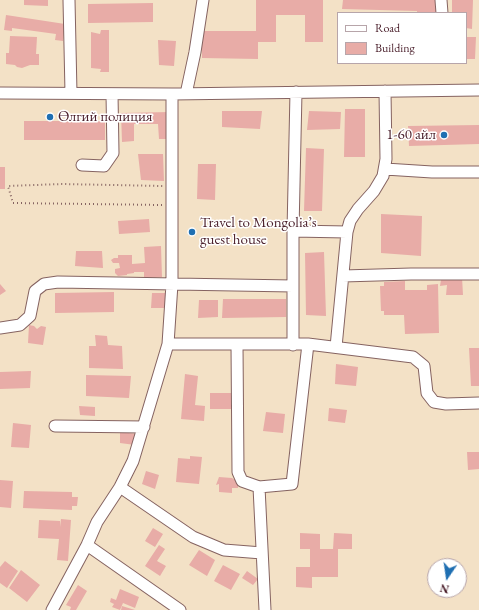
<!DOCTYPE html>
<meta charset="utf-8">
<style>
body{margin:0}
#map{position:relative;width:479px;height:610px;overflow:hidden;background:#f3e1c6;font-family:"EB Garamond",serif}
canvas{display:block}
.legend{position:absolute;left:337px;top:12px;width:130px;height:52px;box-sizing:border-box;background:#fff;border:1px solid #b7a5aa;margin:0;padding:5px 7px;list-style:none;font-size:12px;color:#4a1f2b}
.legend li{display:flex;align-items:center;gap:8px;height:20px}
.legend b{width:20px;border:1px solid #b7a5aa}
.north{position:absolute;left:427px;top:558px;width:40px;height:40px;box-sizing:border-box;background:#fff;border:1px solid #b7a5aa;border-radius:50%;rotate:193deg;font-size:11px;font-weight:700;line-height:16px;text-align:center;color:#4a1f2b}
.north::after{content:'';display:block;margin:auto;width:14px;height:18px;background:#1f6fb2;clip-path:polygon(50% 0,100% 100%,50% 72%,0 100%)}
</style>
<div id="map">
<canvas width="479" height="610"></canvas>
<ul class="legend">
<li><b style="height:5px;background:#fff"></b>Road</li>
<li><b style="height:11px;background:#e8aca7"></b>Building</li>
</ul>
<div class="north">N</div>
</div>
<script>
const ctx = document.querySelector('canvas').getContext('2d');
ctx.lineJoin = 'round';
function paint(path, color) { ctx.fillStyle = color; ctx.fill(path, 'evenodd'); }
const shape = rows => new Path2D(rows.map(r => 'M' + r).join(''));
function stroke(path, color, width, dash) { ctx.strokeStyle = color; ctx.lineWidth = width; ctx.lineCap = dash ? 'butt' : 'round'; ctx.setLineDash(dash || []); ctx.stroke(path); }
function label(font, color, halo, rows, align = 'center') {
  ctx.font = font + ' "EB Garamond",serif'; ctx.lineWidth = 3; ctx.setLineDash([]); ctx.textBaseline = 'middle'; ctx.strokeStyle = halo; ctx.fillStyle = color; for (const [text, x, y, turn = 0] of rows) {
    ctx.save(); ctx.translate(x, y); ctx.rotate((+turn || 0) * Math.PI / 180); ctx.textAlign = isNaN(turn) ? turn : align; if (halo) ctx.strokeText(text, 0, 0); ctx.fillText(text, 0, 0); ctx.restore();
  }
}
paint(shape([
 [24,0,48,0,48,6,24,5],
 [256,0,323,0,323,42,305,42,305,15,276,15,276,42,258,42,258,59,202,58,202,31,256,31],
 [343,0,436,0,436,13,417,13,417,11,342,9],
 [452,0,473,0,472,29,466,28,466,13,452,13],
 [153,3,153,22,88,23,88,4],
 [6,15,65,24,63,41,55,40,56,34,12,28,12,31,4,30],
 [101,30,109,30,109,72,100,72,101,69,91,68,91,32,100,34],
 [10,36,37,37,36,54,39,54,39,65,30,65,22,68,17,67,15,65,6,64,6,53,9,53],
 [466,37,476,37,475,59,466,59],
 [158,40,176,41,174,66,159,65],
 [345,109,365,109,365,157,344,157],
 [222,111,262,111,260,129,222,127],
 [309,111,341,112,340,129,307,130],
 [170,112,171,139,159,139,158,124,134,124,134,141,122,142,121,113],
 [24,121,105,121,105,140,24,140],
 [479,125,479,144,409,146,408,126],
 [306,148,324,149,322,211,304,211],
 [138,154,163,154,164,181,141,180],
 [198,164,216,164,215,200,197,199],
 [0,167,5,167,5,189,0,189],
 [381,214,422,216,421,256,381,253],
 [149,219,150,232,119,234,118,221],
 [161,246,162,277,144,278,144,272,134,272,134,273,127,274,127,275,118,276,115,273,115,269,120,268,119,263,113,263,111,260,114,258,118,258,118,255,132,255,132,264,145,263,144,247],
 [76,251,102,251,103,268,75,266],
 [324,252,326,316,306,315,305,253],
 [462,277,463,295,446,295,447,285,440,286,441,280],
 [405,281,405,290,427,290,427,285,438,284,439,333,405,334,404,315,384,315,384,311,381,311,380,286,384,286,384,282],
 [0,284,6,291,0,295],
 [114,292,114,312,55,313,55,293],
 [152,293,166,293,166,308,151,308],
 [223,299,286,299,286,317,222,318],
 [199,300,218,300,218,317,198,318],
 [29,325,34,326,37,329,41,326,46,327,43,345,28,343],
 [95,335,107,336,108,345,122,346,123,369,89,368,89,346,96,346],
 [469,348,479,348,479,386,471,386],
 [336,364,358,367,356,386,335,384],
 [31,371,30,388,0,389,0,372],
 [185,374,198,376,195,405,205,406,204,421,181,419],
 [86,375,131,376,129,398,86,396],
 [210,393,231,393,231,409,210,409],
 [79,406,95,407,95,416,80,415],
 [329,408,347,410,345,423,328,421],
 [266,412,285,414,283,433,263,431],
 [13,423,31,425,29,448,11,447],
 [120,432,137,434,135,445,120,443],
 [467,452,479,452,479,469,468,470],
 [190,456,202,457,199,484,176,482,178,458,190,459],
 [146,471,159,475,155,489,142,484],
 [219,477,232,478,238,482,238,488,232,488,232,493,219,492,219,484,216,485],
 [0,480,13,481,11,508,0,507],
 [24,491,72,492,72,497,78,497,77,506,72,506,72,510,23,508],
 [61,519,71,520,68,561,57,560,59,539,38,538,39,520,60,521,60,527],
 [153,528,163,534,155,547,145,541],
 [300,533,320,534,320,549,333,549,334,533,352,534,352,549,338,549,338,577,312,577,312,588,296,587,296,567,310,567,310,549,300,549],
 [159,545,165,549,157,561,166,566,160,576,145,566],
 [199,550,215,560,207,576,189,565],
 [5,561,18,571,7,588,0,583,0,567],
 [223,565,240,574,231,590,214,581],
 [21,570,40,585,27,602,9,588],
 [247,571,258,579,253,585,242,578],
 [78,585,87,591,76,610,70,610,71,607,66,605],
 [120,589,139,597,135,608,123,603,120,610,112,607,114,604,110,602,111,598,116,600],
 [122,606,135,610,121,610]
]), '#e8aca7');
const minor = shape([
 [69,0,71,93],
 [441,0,442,13],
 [296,92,293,231,347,232],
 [0,93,172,94,479,90],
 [186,94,195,52,203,0],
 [82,165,104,166,113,153,112,94],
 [385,169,432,172,479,172],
 [343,276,411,274,479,274],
 [0,328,20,325,30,316,35,291,44,284,58,282,293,286],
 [168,344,308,344,413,357,424,366,427,393,434,402,446,404,479,403],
 [237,345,238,472,242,481,259,487,292,484,308,344],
 [293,345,293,231],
 [336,347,347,232,350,221,358,209,374,191,383,176,386,159,385,91],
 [55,426,144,427],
 [120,487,193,537,224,550,262,553],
 [259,487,265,610],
 [87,545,180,610],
 [52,610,87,545,97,522,120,487,133,461,168,344,172,284,172,94]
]);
stroke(minor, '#856361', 13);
stroke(shape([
 [162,205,13,203,8,186,62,184,163,186]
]), '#856361', 2, [1, 3]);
stroke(minor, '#fff', 11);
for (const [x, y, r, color] of [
 [50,117,4,"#1f6fb2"],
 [444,135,4,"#1f6fb2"],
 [192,232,4,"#1f6fb2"]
]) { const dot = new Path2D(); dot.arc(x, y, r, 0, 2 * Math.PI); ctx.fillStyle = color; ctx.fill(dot); stroke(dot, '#fff', 1.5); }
label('15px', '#4a1f2b', '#fff', [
 ["Өлгий полиция",58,117],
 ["1-60 айл",436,135,"right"],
 ["Travel to Mongolia’s",200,223],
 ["guest house",200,240]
], 'left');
</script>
